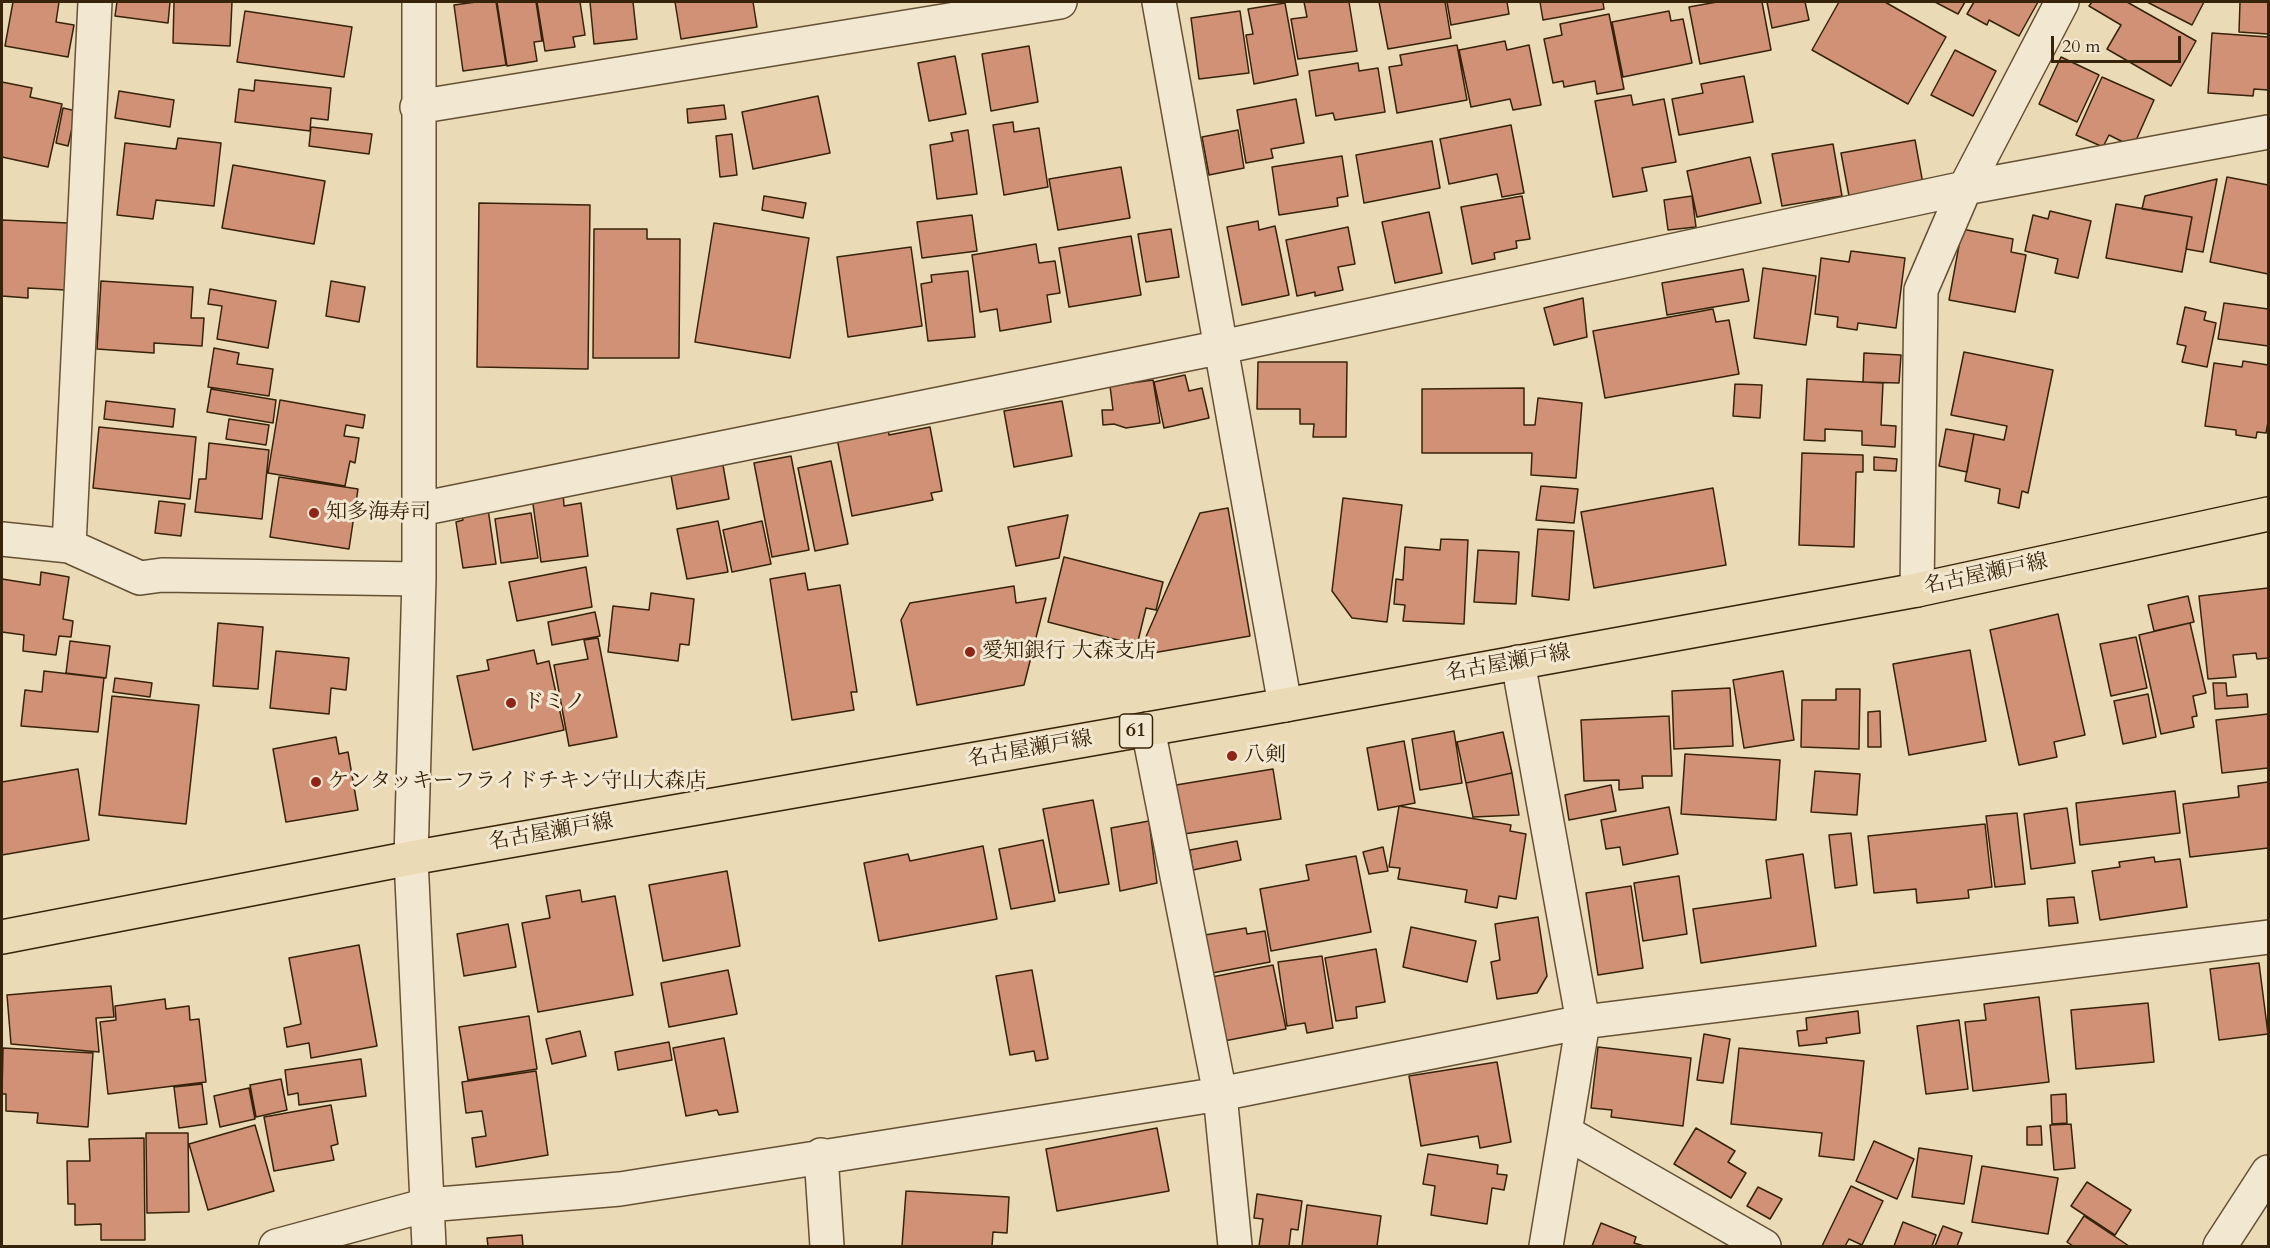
<!DOCTYPE html>
<meta charset="utf-8">
<style>
body{margin:0}
#map{position:relative;width:2270px;height:1248px;overflow:hidden;background:#ebdab6;font-family:Cardo,serif}
canvas{display:block}
.frame{position:absolute;inset:0;border:3px solid #372309;pointer-events:none}
.scale{position:absolute;left:2051px;top:36px;width:130px;height:27px;box-sizing:border-box;border:3px solid #372309;border-top:0;padding-left:8px;font-size:18px;line-height:21px;white-space:nowrap;color:#372309;-webkit-text-stroke:4px #f2e7d0;paint-order:stroke}
</style>
<div id="map">
<canvas width="2270" height="1248"></canvas>
<div class="frame"></div>
<div class="scale">20 m</div>
</div>
<script>
const ctx = document.querySelector('canvas').getContext('2d');
ctx.lineJoin = 'round';
function paint(path, color) { ctx.fillStyle = color; ctx.fill(path, 'evenodd'); }
const shape = rows => new Path2D(rows.map(r => 'M' + r).join(''));
function stroke(path, color, width, dash) { ctx.strokeStyle = color; ctx.lineWidth = width; ctx.lineCap = dash ? 'butt' : 'round'; ctx.setLineDash(dash || []); ctx.stroke(path); }
function label(font, color, halo, rows, align = 'center') {
  ctx.font = font + ' Cardo,"Noto Serif JP",serif'; ctx.lineWidth = 6; ctx.setLineDash([]); ctx.textBaseline = 'middle'; ctx.strokeStyle = halo; ctx.fillStyle = color; for (const [text, x, y, turn = 0] of rows) {
    ctx.save(); ctx.translate(x, y); ctx.rotate((+turn || 0) * Math.PI / 180); ctx.textAlign = isNaN(turn) ? turn : align; if (halo) ctx.strokeText(text, 0, 0); ctx.fillText(text, 0, 0); ctx.restore();
  }
}
const building = shape([
 [13,2,59,2,56,22,74,25,68,57,5,46,13,2],
 [117,2,170,2,168,23,115,16,117,2],
 [174,2,232,2,230,46,173,43,174,2],
 [476,2,496,2,506,65,463,71,454,5,476,2],
 [497,2,536,2,542,41,534,42,537,61,507,66,497,2],
 [537,2,580,2,585,35,573,37,575,47,545,51,537,2],
 [590,2,633,2,637,39,594,44,590,2],
 [675,2,753,2,757,27,681,39,675,2],
 [1304,2,1349,2,1357,51,1298,59,1291,19,1307,17,1304,2],
 [1379,2,1445,2,1451,38,1388,49,1379,2],
 [1447,2,1507,2,1509,14,1451,25,1447,2],
 [1540,2,1603,2,1604,9,1543,20,1540,2],
 [1717,2,1762,2,1771,50,1700,64,1689,7,1717,2],
 [1767,2,1805,2,1809,20,1772,28,1767,2],
 [1839,2,1885,2,1946,37,1908,104,1812,50,1839,2],
 [1935,2,1965,2,1958,14,1935,2],
 [1974,2,2038,2,2019,36,1989,20,1987,25,1967,14,1974,2],
 [2092,2,2127,2,2196,41,2171,86,2107,49,2121,25,2089,6,2092,2],
 [2147,2,2204,2,2192,25,2147,2],
 [2240,2,2268,2,2268,34,2239,32,2240,2],
 [1285,3,1298,75,1254,84,1246,35,1253,34,1248,9,1285,3],
 [245,11,352,27,344,77,237,62,245,11],
 [1240,11,1249,73,1199,79,1191,18,1240,11],
 [1669,11,1671,21,1683,19,1692,63,1623,77,1612,22,1669,11],
 [1609,14,1624,89,1597,94,1595,81,1564,87,1563,81,1553,83,1544,39,1562,35,1560,24,1609,14],
 [2212,33,2268,37,2268,90,2254,89,2253,96,2208,93,2212,33],
 [1505,41,1507,50,1529,45,1541,105,1513,110,1510,99,1471,107,1459,50,1505,41],
 [1457,45,1467,100,1397,113,1389,67,1402,65,1400,55,1457,45],
 [1029,46,1038,102,991,111,982,54,1029,46],
 [1955,50,1996,71,1973,116,1931,95,1955,50],
 [955,56,966,114,929,121,918,63,955,56],
 [2061,57,2099,75,2077,122,2039,104,2061,57],
 [1358,63,1359,71,1378,68,1385,112,1335,120,1333,113,1316,116,1309,71,1358,63],
 [1744,76,1753,122,1679,135,1672,99,1703,93,1701,84,1744,76],
 [2102,77,2154,100,2133,147,2109,135,2103,147,2076,135,2102,77],
 [255,80,331,88,328,120,311,118,310,131,235,122,239,89,254,91,255,80],
 [2,82,32,88,30,97,62,104,48,167,2,157,2,82],
 [119,91,174,100,170,127,115,118,119,91],
 [1631,95,1633,105,1664,99,1676,162,1642,168,1647,191,1613,197,1595,101,1631,95],
 [818,96,830,153,753,169,742,112,818,96],
 [1296,99,1304,143,1271,149,1273,158,1246,163,1237,110,1296,99],
 [724,105,726,119,688,123,687,109,724,105],
 [63,108,76,111,68,146,56,143,63,108],
 [1013,122,1014,132,1039,128,1048,187,1004,195,993,125,1013,122],
 [1511,125,1524,193,1502,197,1497,174,1449,184,1440,139,1511,125],
 [311,127,372,134,369,154,309,146,311,127],
 [968,130,977,194,937,199,930,145,953,141,951,133,968,130],
 [1238,130,1244,168,1209,175,1202,137,1238,130],
 [732,134,737,175,720,177,716,136,732,134],
 [178,138,221,143,214,206,156,200,153,219,117,215,125,143,176,149,178,138],
 [1915,140,1923,184,1849,196,1841,153,1915,140],
 [1432,141,1440,188,1364,203,1356,155,1432,141],
 [1833,144,1842,196,1782,206,1772,154,1833,144],
 [1342,156,1348,196,1337,198,1338,206,1279,215,1272,167,1342,156],
 [1750,157,1761,203,1697,217,1687,171,1750,157],
 [233,165,325,181,314,244,222,228,233,165],
 [1121,167,1130,218,1058,230,1049,179,1121,167],
 [2227,177,2268,185,2268,274,2210,262,2227,177],
 [2217,179,2203,252,2186,249,2192,217,2142,209,2145,196,2217,179],
 [764,196,806,203,803,218,762,210,764,196],
 [1522,196,1530,239,1516,241,1517,248,1494,253,1495,259,1472,264,1461,207,1522,196],
 [1692,196,1696,227,1668,230,1664,200,1692,196],
 [479,203,590,205,588,369,477,367,479,203],
 [2116,204,2192,217,2182,272,2106,258,2116,204],
 [2050,211,2091,221,2078,278,2055,273,2058,259,2025,251,2033,215,2048,219,2050,211],
 [1429,212,1442,273,1395,283,1382,222,1429,212],
 [972,215,977,251,922,258,917,222,972,215],
 [2,220,68,223,66,290,28,288,28,298,2,296,2,220],
 [1258,221,1259,230,1275,226,1289,295,1242,305,1227,227,1258,221],
 [714,223,809,238,790,358,695,342,714,223],
 [1348,227,1355,264,1338,267,1343,290,1315,296,1315,292,1297,296,1286,240,1348,227],
 [594,229,647,229,647,239,680,239,679,358,593,358,594,229],
 [1171,229,1179,277,1146,282,1138,234,1171,229],
 [1962,229,2013,239,2011,252,2026,255,2015,312,1949,300,1962,229],
 [1131,236,1141,295,1069,307,1059,248,1131,236],
 [1036,244,1039,263,1055,261,1060,293,1047,295,1051,322,1000,331,997,309,980,312,972,255,1036,244],
 [911,247,922,326,848,337,837,257,911,247],
 [1851,251,1905,258,1896,328,1858,323,1857,330,1837,327,1838,317,1815,314,1821,258,1849,262,1851,251],
 [1763,268,1816,276,1806,345,1754,338,1763,268],
 [1743,269,1749,301,1667,315,1662,283,1743,269],
 [968,271,975,337,928,341,921,284,932,282,931,275,968,271],
 [101,281,193,287,191,318,204,318,202,346,154,343,154,353,97,349,101,281],
 [331,281,365,287,359,322,326,316,331,281],
 [210,289,276,301,268,348,217,339,222,306,208,304,210,289],
 [1583,298,1587,337,1554,345,1544,308,1583,298],
 [2224,303,2268,309,2268,346,2218,339,2224,303],
 [2185,307,2206,312,2204,320,2216,323,2207,367,2182,362,2186,346,2177,344,2185,307],
 [1713,309,1716,322,1729,320,1739,374,1605,398,1593,331,1713,309],
 [214,348,239,353,237,364,273,369,269,396,208,387,214,348],
 [1964,352,2053,370,2028,493,2022,491,2019,508,1998,503,2000,489,1965,481,1974,434,2004,440,2007,426,1951,415,1964,352],
 [1864,353,1901,355,1899,383,1863,382,1864,353],
 [2243,361,2268,365,2268,422,2266,433,2257,432,2256,438,2236,435,2236,430,2205,426,2214,363,2242,367,2243,361],
 [1258,362,1347,362,1346,437,1313,437,1314,424,1300,424,1300,409,1257,409,1258,362],
 [1185,375,1189,391,1202,388,1209,418,1164,428,1154,382,1185,375],
 [1807,379,1883,383,1881,425,1896,426,1895,447,1862,445,1862,431,1825,429,1825,441,1804,440,1807,379],
 [1153,380,1160,423,1126,428,1114,424,1103,425,1102,410,1113,410,1110,386,1153,380],
 [1735,384,1762,385,1760,418,1733,416,1735,384],
 [1524,388,1524,425,1535,425,1538,398,1582,403,1576,478,1531,475,1532,453,1422,453,1422,389,1524,388],
 [211,389,276,400,273,423,207,412,211,389],
 [280,400,365,415,363,428,346,425,344,436,359,438,355,463,350,461,345,486,268,473,280,400],
 [106,401,175,409,173,427,104,419,106,401],
 [1062,401,1072,456,1014,467,1004,411,1062,401],
 [229,419,269,425,266,445,226,439,229,419],
 [887,423,889,435,930,427,942,491,931,493,933,500,852,516,836,433,887,423],
 [99,427,196,437,190,499,93,488,99,427],
 [1946,429,1974,434,1967,472,1939,466,1946,429],
 [209,443,269,450,262,519,195,512,199,479,206,479,209,443],
 [1802,453,1863,455,1863,472,1856,472,1854,547,1799,545,1802,453],
 [721,454,729,499,677,509,669,464,721,454],
 [791,456,809,550,772,557,754,463,791,456],
 [1874,457,1897,459,1896,471,1874,470,1874,457],
 [831,461,848,544,815,551,798,468,831,461],
 [279,477,358,489,349,549,270,537,279,477],
 [1541,486,1578,489,1574,523,1536,520,1541,486],
 [1713,488,1726,565,1594,588,1581,512,1713,488],
 [563,493,564,506,581,503,588,556,541,562,532,497,563,493],
 [1343,498,1402,505,1387,622,1352,618,1332,591,1343,498],
 [159,501,185,504,181,536,155,533,159,501],
 [487,502,496,564,463,568,456,522,463,520,461,506,487,502],
 [1228,508,1250,636,1147,654,1145,639,1200,513,1228,508],
 [531,513,538,558,501,563,495,519,531,513],
 [1068,515,1059,558,1016,566,1008,527,1068,515],
 [718,521,728,572,687,579,677,529,718,521],
 [762,521,771,564,732,572,723,530,762,521],
 [1538,529,1574,531,1569,600,1532,596,1538,529],
 [1441,539,1468,540,1464,624,1403,621,1405,605,1394,604,1396,579,1403,580,1405,547,1440,550,1441,539],
 [1478,550,1519,552,1516,604,1474,602,1478,550],
 [1064,557,1163,582,1156,610,1146,608,1137,645,1048,622,1064,557],
 [586,567,592,607,517,621,509,582,586,567],
 [41,572,69,577,63,619,73,621,71,637,59,636,56,655,23,651,24,635,2,632,2,579,40,585,41,572],
 [805,573,808,590,840,585,857,692,851,692,854,710,792,720,770,579,805,573],
 [1014,586,1016,603,1046,598,1024,685,917,705,901,620,910,603,1014,586],
 [2268,588,2268,658,2257,659,2256,653,2233,655,2236,677,2208,679,2199,596,2268,588],
 [651,593,694,599,689,645,680,644,678,661,608,652,613,606,649,610,651,593],
 [2188,596,2194,622,2154,631,2148,605,2188,596],
 [595,612,600,636,552,645,548,622,595,612],
 [2058,614,2085,735,2054,742,2057,757,2019,765,1990,630,2058,614],
 [218,623,263,627,258,689,213,686,218,623],
 [2190,623,2206,693,2193,696,2197,716,2192,717,2194,727,2161,734,2139,635,2190,623],
 [2136,637,2147,688,2111,696,2100,644,2136,637],
 [598,638,617,737,569,746,554,665,588,659,584,640,598,638],
 [70,641,110,646,106,678,66,673,70,641],
 [534,650,537,664,549,661,564,730,473,750,457,676,489,670,487,660,534,650],
 [1970,650,1986,741,1909,755,1893,664,1970,650],
 [276,651,349,658,346,690,331,688,329,714,270,708,276,651],
 [44,671,104,678,98,732,21,726,25,690,42,692,44,671],
 [1783,671,1794,740,1744,748,1733,680,1783,671],
 [115,678,152,683,150,697,113,692,115,678],
 [2213,683,2226,683,2227,696,2247,694,2248,707,2215,709,2213,683],
 [1730,688,1733,746,1674,749,1672,691,1730,688],
 [1836,689,1860,689,1859,749,1801,747,1802,700,1836,700,1836,689],
 [2148,694,2156,737,2123,744,2114,701,2148,694],
 [112,696,199,705,186,824,99,815,112,696],
 [1880,711,1881,747,1868,747,1868,712,1880,711],
 [2268,714,2268,768,2222,773,2216,720,2268,714],
 [1669,716,1672,776,1642,776,1643,788,1619,790,1619,780,1584,781,1581,720,1669,716],
 [1454,731,1462,783,1420,790,1412,739,1454,731],
 [1503,732,1512,773,1466,783,1457,742,1503,732],
 [336,737,339,754,348,752,358,810,286,822,273,749,336,737],
 [1404,741,1415,803,1378,810,1367,748,1404,741],
 [1685,754,1780,760,1776,820,1681,814,1685,754],
 [78,769,89,840,2,855,2,782,78,769],
 [1273,769,1281,819,1184,834,1176,785,1273,769],
 [1815,771,1860,774,1857,815,1811,812,1815,771],
 [1512,773,1519,815,1473,817,1466,783,1512,773],
 [2268,782,2268,848,2190,857,2183,804,2239,797,2238,786,2268,782],
 [1611,785,1616,811,1569,820,1565,795,1611,785],
 [2175,791,2180,833,2080,845,2076,803,2175,791],
 [1093,800,1109,884,1059,893,1043,809,1093,800],
 [1399,806,1511,825,1510,831,1526,834,1516,899,1499,896,1497,908,1465,902,1467,890,1398,879,1400,868,1389,867,1399,806],
 [1669,807,1678,854,1623,865,1620,847,1606,849,1601,820,1669,807],
 [2067,808,2075,863,2031,869,2024,814,2067,808],
 [2017,813,2025,884,1995,887,1986,816,2017,813],
 [1149,821,1157,883,1120,891,1111,828,1149,821],
 [1985,824,1992,887,1968,890,1969,898,1917,903,1916,889,1874,893,1868,836,1985,824],
 [1851,833,1857,885,1835,888,1829,835,1851,833],
 [1043,840,1055,901,1011,909,999,849,1043,840],
 [1237,841,1241,860,1193,870,1190,850,1237,841],
 [983,846,997,919,879,941,864,863,908,854,910,861,983,846],
 [1383,847,1388,871,1369,874,1363,852,1383,847],
 [1803,854,1816,946,1701,963,1693,909,1771,898,1766,860,1803,854],
 [1356,856,1371,932,1271,951,1260,889,1309,880,1306,865,1356,856],
 [2154,857,2155,862,2180,859,2187,907,2100,920,2092,871,2120,867,2119,862,2154,857],
 [727,871,740,946,663,961,649,885,727,871],
 [1679,876,1687,934,1643,941,1634,883,1679,876],
 [1631,886,1643,968,1598,975,1586,893,1631,886],
 [580,890,582,902,615,896,633,995,538,1012,522,923,550,918,546,896,580,890],
 [2074,897,2078,923,2049,926,2047,899,2074,897],
 [1538,917,1547,976,1537,993,1497,999,1491,962,1500,960,1495,924,1538,917],
 [508,924,516,967,464,976,457,934,508,924],
 [1411,927,1476,941,1467,982,1403,967,1411,927],
 [1246,928,1247,934,1265,931,1270,962,1212,973,1205,935,1246,928],
 [359,945,377,1046,311,1058,309,1043,287,1047,284,1028,301,1024,289,958,359,945],
 [1376,949,1385,1002,1356,1007,1357,1018,1336,1021,1325,958,1376,949],
 [1322,956,1333,1028,1307,1033,1305,1023,1287,1026,1278,962,1322,956],
 [2259,963,2268,1034,2219,1040,2210,969,2259,963],
 [1273,965,1286,1029,1224,1041,1212,977,1273,965],
 [728,970,737,1014,669,1027,661,983,728,970],
 [1032,970,1048,1059,1036,1061,1034,1051,1010,1055,996,976,1032,970],
 [111,986,114,1017,96,1018,99,1052,11,1044,7,995,111,986],
 [2039,997,2049,1082,1973,1091,1965,1022,1986,1020,1984,1004,2039,997],
 [165,999,166,1009,189,1006,190,1020,199,1019,206,1082,108,1094,100,1022,116,1020,115,1006,165,999],
 [2148,1003,2154,1062,2076,1069,2071,1010,2148,1003],
 [1858,1011,1860,1033,1826,1038,1827,1043,1799,1046,1797,1031,1807,1030,1806,1018,1858,1011],
 [529,1016,537,1069,468,1080,459,1027,529,1016],
 [1959,1020,1968,1089,1926,1094,1917,1026,1959,1020],
 [580,1031,586,1056,552,1064,546,1039,580,1031],
 [1704,1034,1730,1039,1723,1083,1697,1080,1704,1034],
 [724,1038,738,1112,719,1115,717,1110,686,1116,673,1048,724,1038],
 [669,1042,672,1060,618,1070,615,1052,669,1042],
 [1598,1047,1691,1058,1683,1126,1611,1117,1612,1110,1591,1108,1598,1047],
 [3,1048,93,1053,88,1127,37,1123,38,1113,6,1111,6,1094,2,1094,3,1048],
 [1739,1048,1864,1061,1854,1160,1819,1156,1822,1133,1731,1124,1739,1048],
 [361,1059,366,1096,299,1105,298,1093,288,1095,285,1070,361,1059],
 [1497,1062,1511,1142,1480,1148,1478,1136,1421,1146,1409,1076,1497,1062],
 [536,1071,548,1155,476,1167,472,1138,486,1136,482,1111,466,1113,462,1082,536,1071],
 [281,1079,287,1110,256,1117,250,1085,281,1079],
 [202,1084,207,1124,179,1128,174,1087,202,1084],
 [249,1088,255,1119,220,1127,214,1096,249,1088],
 [2066,1094,2067,1123,2052,1124,2051,1095,2066,1094],
 [331,1105,338,1144,331,1146,334,1160,274,1171,264,1117,331,1105],
 [2071,1124,2075,1168,2054,1170,2050,1125,2071,1124],
 [255,1125,274,1191,208,1210,189,1144,255,1125],
 [2041,1126,2042,1145,2027,1145,2027,1127,2041,1126],
 [1157,1128,1169,1191,1057,1211,1046,1149,1157,1128],
 [1696,1128,1735,1151,1728,1162,1746,1173,1731,1198,1674,1164,1696,1128],
 [146,1133,188,1133,189,1212,147,1213,146,1133],
 [144,1138,145,1240,101,1240,101,1224,75,1225,75,1204,68,1204,67,1161,90,1161,89,1139,144,1138],
 [1874,1141,1914,1159,1897,1199,1856,1181,1874,1141],
 [1919,1148,1972,1156,1964,1204,1912,1197,1919,1148],
 [1428,1154,1498,1165,1497,1174,1507,1175,1504,1190,1492,1188,1487,1224,1431,1215,1435,1186,1423,1184,1428,1154],
 [1982,1166,2058,1178,2048,1234,1972,1222,1982,1166],
 [2087,1182,2131,1210,2115,1235,2071,1206,2087,1182],
 [1851,1186,1883,1201,1862,1245,1849,1239,1845,1246,1822,1246,1851,1186],
 [1758,1187,1782,1199,1770,1219,1747,1206,1758,1187],
 [906,1191,1009,1197,1007,1233,993,1232,992,1246,902,1246,906,1191],
 [1257,1194,1302,1201,1298,1230,1291,1229,1289,1246,1259,1246,1263,1219,1254,1218,1257,1194],
 [1307,1205,1381,1216,1377,1246,1302,1246,1307,1205],
 [2084,1216,2129,1246,2073,1246,2067,1242,2084,1216],
 [1903,1222,1936,1235,1932,1246,1894,1246,1903,1222],
 [1601,1223,1636,1237,1634,1243,1644,1246,1592,1246,1601,1223],
 [1943,1226,1962,1233,1957,1246,1935,1246,1943,1226],
 [522,1235,523,1246,488,1246,487,1238,522,1235]
]);
paint(building, '#d09177');
stroke(building, '#372309', 1.5);
const minor = shape([
 [419,2,419,579,411,858,429,1246],
 [1159,2,1285,705],
 [417,107,1060,2],
 [420,509,1222,347,1965,188,2268,132],
 [2,539,69,546,140,578,162,575,419,579],
 [69,546,95,2],
 [1917,590,1921,290,1965,188,2062,2],
 [1518,662,1583,1022,1565,1132,1764,1246],
 [1148,729,1220,1094,1235,1246],
 [821,1155,827,1246],
 [276,1246,427,1205,620,1189,1220,1094,1583,1022,2268,937],
 [1546,1246,1565,1132],
 [2220,1246,2268,1172]
]);
const major = shape([
 [2,937,411,858,1285,705,1917,590,2268,514]
]);
stroke(minor, '#645134', 36);
stroke(major, '#372309', 36);
stroke(minor, '#f2e7d0', 33);
stroke(major, '#ebdab6', 33);
for (const [x, y, r, color] of [
 [314,513,6,"#8f2418"],
 [970,652,6,"#8f2418"],
 [511,703,6,"#8f2418"],
 [1232,756,6,"#8f2418"],
 [316,782,6,"#8f2418"]
]) { const dot = new Path2D(); dot.arc(x, y, r, 0, 2 * Math.PI); ctx.fillStyle = color; ctx.fill(dot); stroke(dot, '#f2e7d0', 2); }
for (const [x, y, w] of [
 [1136,731,33]
]) { const box = new Path2D(); box.roundRect(x - w / 2, y - 17, w, 34, 4.5); ctx.fillStyle = '#f2e7d0'; ctx.fill(box); stroke(box, '#372309', 1.5); }
label('bold 20px', '#372309', null, [
 ["61",1136,731]
]);
label('21px', '#372309', '#f2e7d0', [
 ["知多海寿司",326,513],
 ["愛知銀行 大森支店",982,652],
 ["ドミノ",523,703],
 ["八剣",1244,756],
 ["ケンタッキーフライドチキン守山大森店",328,782]
], 'left');
label('21px', '#372309', '#f2e7d0', [
 ["名古屋瀬戸線",1986,575,-12],
 ["名古屋瀬戸線",1508,664,-10],
 ["名古屋瀬戸線",1030,750,-10],
 ["名古屋瀬戸線",551,833,-10]
]);
</script>
